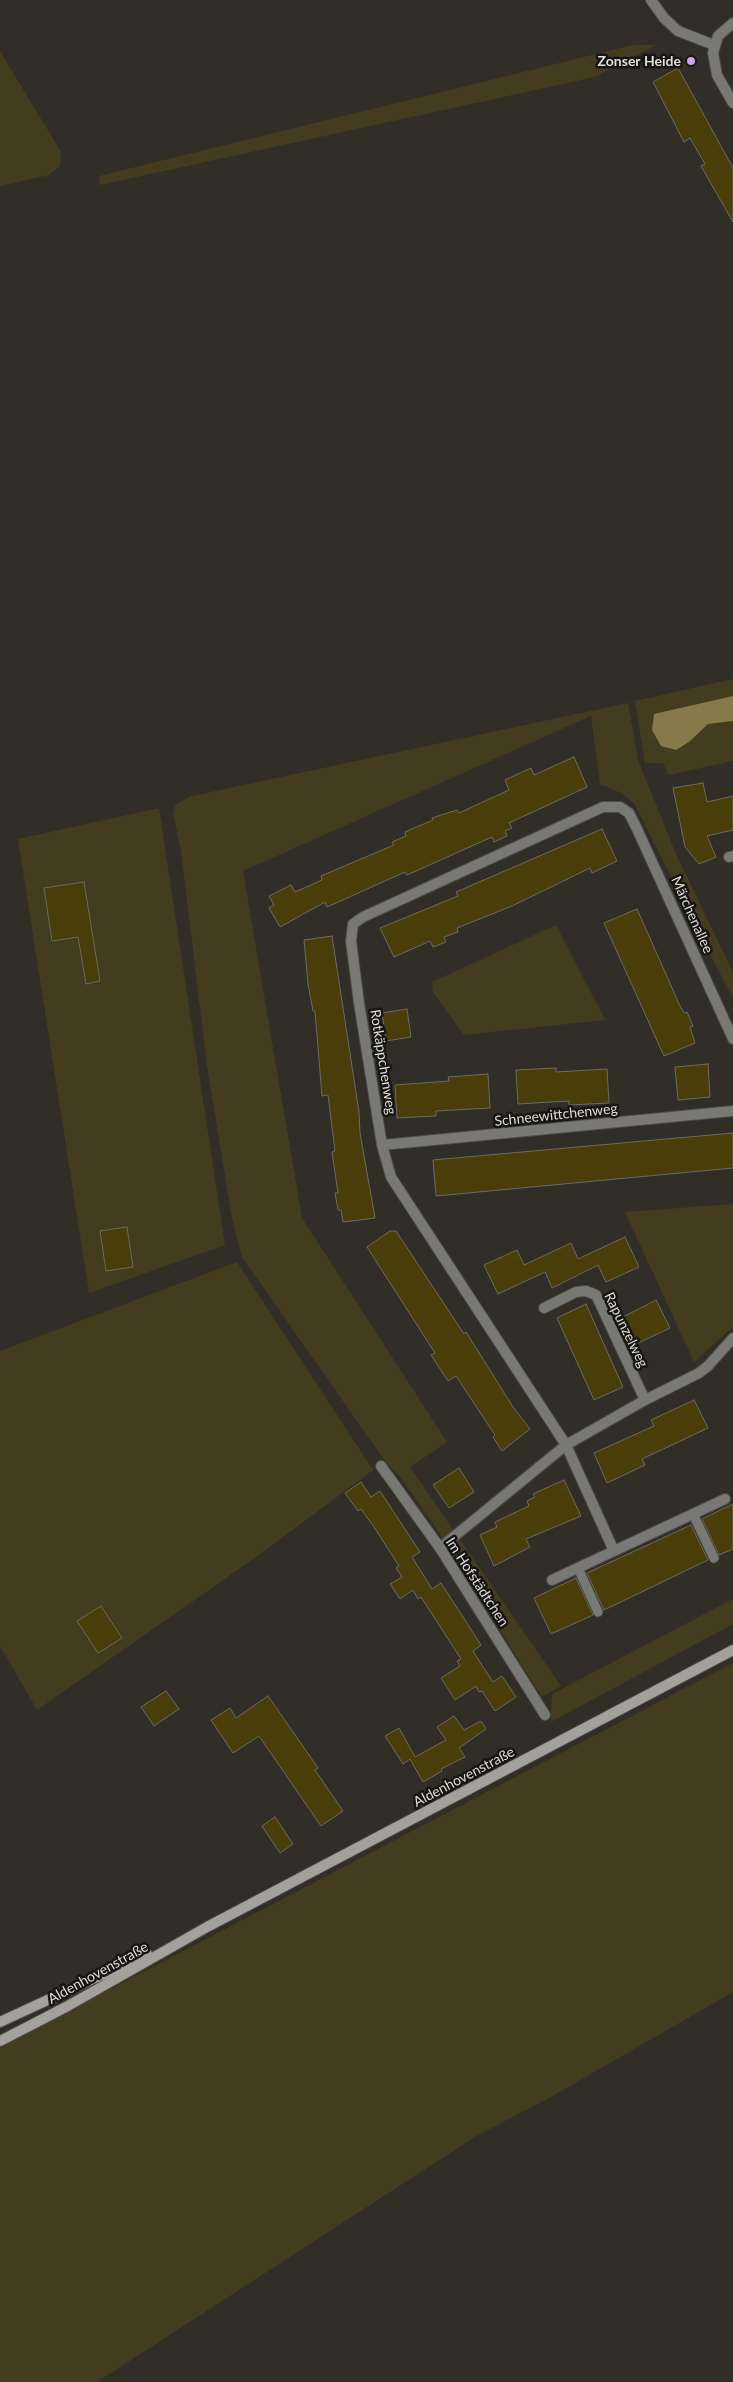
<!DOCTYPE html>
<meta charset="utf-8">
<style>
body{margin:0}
canvas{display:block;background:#302e27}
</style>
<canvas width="733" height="2382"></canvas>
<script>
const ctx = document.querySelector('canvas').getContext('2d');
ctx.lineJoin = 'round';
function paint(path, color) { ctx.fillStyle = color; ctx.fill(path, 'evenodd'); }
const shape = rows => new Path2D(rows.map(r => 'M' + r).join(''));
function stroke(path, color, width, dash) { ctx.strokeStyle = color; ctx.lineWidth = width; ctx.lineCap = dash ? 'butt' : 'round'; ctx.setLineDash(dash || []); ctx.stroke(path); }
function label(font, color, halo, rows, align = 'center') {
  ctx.font = font + ' Lato,sans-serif'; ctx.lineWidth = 5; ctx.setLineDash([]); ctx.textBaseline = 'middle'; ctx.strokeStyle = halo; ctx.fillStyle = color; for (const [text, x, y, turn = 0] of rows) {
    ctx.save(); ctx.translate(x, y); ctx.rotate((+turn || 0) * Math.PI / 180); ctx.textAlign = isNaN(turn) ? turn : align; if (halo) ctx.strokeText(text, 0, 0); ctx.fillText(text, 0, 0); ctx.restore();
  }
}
paint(shape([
 [633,45,656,45,595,77,100,185,99,176],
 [0,51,61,152,60,166,49,175,0,186],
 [733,679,733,761,669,775,663,763,645,763,635,701],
 [628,703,638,760,676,854,733,972,733,999,634,803,621,793,600,784,591,716,243,871,302,1218,447,1442,410,1467,561,1686,542,1697,436,1528,399,1475,385,1461,242,1257,232,1218,207,1066,181,851,173,813,176,804,192,796],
 [159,808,225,1245,89,1293,18,839],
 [556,925,605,1020,464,1035,433,992,432,982],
 [733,1204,733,1327,694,1362,625,1212],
 [237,1262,373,1470,259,1555,37,1710,0,1646,0,1351],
 [733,1599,733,1624,551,1722,552,1694],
 [733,1663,733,1992,551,2097,478,2135,97,2382,0,2382,0,2047]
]), '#443c1f');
paint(shape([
 [733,696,733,721,708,724,689,742,676,750,661,746,652,730,654,714]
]), '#877949');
const building = shape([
 [678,68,733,168,733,222,701,166,705,164,690,138,684,142,653,82,678,68],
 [574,757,587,787,509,823,512,828,505,831,507,836,494,842,492,837,407,875,405,872,327,907,325,902,280,927,269,908,274,905,269,896,291,885,295,892,322,880,321,876,394,845,392,842,406,836,405,832,433,820,432,818,457,810,459,813,509,790,505,780,531,768,534,775,574,757],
 [703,783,707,802,733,796,733,830,707,836,716,857,699,864,685,847,673,788,703,783],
 [602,829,617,861,592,873,590,868,512,906,457,928,458,932,444,937,446,942,433,947,430,941,394,957,380,928,458,896,456,892,602,829],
 [84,882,100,981,86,984,78,937,52,941,44,888,84,882],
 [637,909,680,1006,684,1013,687,1012,693,1026,690,1027,695,1043,664,1056,604,923,637,909],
 [332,936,359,1112,360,1133,375,1218,343,1222,341,1210,338,1210,335,1193,338,1193,332,1152,335,1151,328,1095,322,1096,315,1011,313,1011,308,984,304,940,332,936],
 [407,1009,411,1037,386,1041,382,1013,407,1009],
 [708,1064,710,1097,678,1100,675,1067,708,1064],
 [556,1068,556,1072,607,1069,609,1103,569,1105,569,1101,518,1104,516,1070,556,1068],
 [488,1074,490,1108,436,1111,436,1116,397,1118,395,1085,449,1081,448,1077,488,1074],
 [733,1133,733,1168,436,1196,433,1160,733,1133],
 [127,1227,133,1267,106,1271,100,1231,127,1227],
 [390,1231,396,1231,464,1334,466,1332,513,1407,530,1429,502,1451,493,1437,495,1435,456,1376,448,1381,431,1355,435,1353,367,1247,390,1231],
 [625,1237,639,1267,606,1282,598,1265,552,1288,545,1272,498,1294,484,1265,517,1250,524,1265,571,1243,578,1259,625,1237],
 [656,1300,670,1328,636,1344,623,1317,656,1300],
 [586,1304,623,1387,594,1400,557,1318,586,1304],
 [694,1400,708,1428,642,1459,645,1465,607,1483,594,1453,654,1426,651,1420,694,1400],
 [459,1468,474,1492,449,1508,433,1485,459,1468],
 [564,1480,581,1516,526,1539,530,1547,494,1566,480,1535,497,1527,495,1522,529,1506,527,1501,535,1497,533,1494,564,1480],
 [361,1482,371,1497,380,1491,420,1552,412,1557,432,1589,441,1583,481,1645,473,1651,483,1667,493,1682,502,1676,516,1697,495,1711,482,1691,479,1692,476,1686,455,1700,441,1678,460,1666,457,1661,461,1659,421,1597,418,1599,413,1590,400,1599,390,1584,402,1577,396,1568,399,1566,374,1527,361,1509,358,1511,345,1493,361,1482],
 [733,1504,733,1549,719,1555,702,1519,733,1504],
 [691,1525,708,1560,604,1610,587,1573,691,1525],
 [576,1578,593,1615,551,1634,534,1598,576,1578],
 [101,1606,122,1638,98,1653,77,1621,101,1606],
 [166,1691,179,1709,154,1726,141,1707,166,1691],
 [268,1696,318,1768,315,1770,343,1811,321,1826,259,1736,233,1753,211,1720,230,1708,236,1718,268,1696],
 [454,1716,464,1730,481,1721,486,1729,459,1748,465,1757,441,1769,442,1771,423,1782,410,1759,403,1764,385,1736,399,1728,415,1757,446,1740,437,1727,454,1716],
 [275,1817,293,1844,280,1853,262,1826,275,1817]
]);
paint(building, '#493d09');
stroke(building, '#6c6a62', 1);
const lane = shape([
 [693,1514,714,1558],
 [578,1568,598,1612]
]);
const street = shape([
 [651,0,664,18,678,31,714,45],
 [733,23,718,36,713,53,717,75,733,103],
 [729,857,733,856],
 [382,1145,733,1111],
 [544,1308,576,1292,586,1291,596,1295,645,1400],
 [381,1466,440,1548,545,1715],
 [440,1548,566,1445,645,1400,699,1373,708,1366,733,1338],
 [614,1551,566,1445,391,1177,382,1145,359,1003,351,941,353,924,363,917,603,807,620,807,629,813,637,829,733,1039],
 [552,1580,725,1499]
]);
const secondary = shape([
 [0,2022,147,1954],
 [0,2041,66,2007,207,1927,733,1650]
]);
stroke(lane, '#4c4a44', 11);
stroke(street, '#4c4a44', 12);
stroke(secondary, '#4c4a44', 12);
stroke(lane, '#787874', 9);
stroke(street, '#787874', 10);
stroke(secondary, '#a3a19c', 10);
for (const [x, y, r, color] of [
 [691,61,5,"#c6a6f0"]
]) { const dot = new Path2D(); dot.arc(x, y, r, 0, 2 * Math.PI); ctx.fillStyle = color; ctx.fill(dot); stroke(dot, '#171613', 2); }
label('bold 14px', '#dfdeda', '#171613', [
 ["Zonser Heide",681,61]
], 'right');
label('14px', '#dfdeda', '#171613', [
 ["Märchenallee",692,915,66],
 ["Rotkäppchenweg",383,1062,81],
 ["Schneewittchenweg",556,1115,-6],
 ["Rapunzelweg",626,1330,64],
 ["Im Hofstädtchen",477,1582,57],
 ["Aldenhovenstraße",464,1777,-28],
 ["Aldenhovenstraße",98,1973,-29]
]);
</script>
